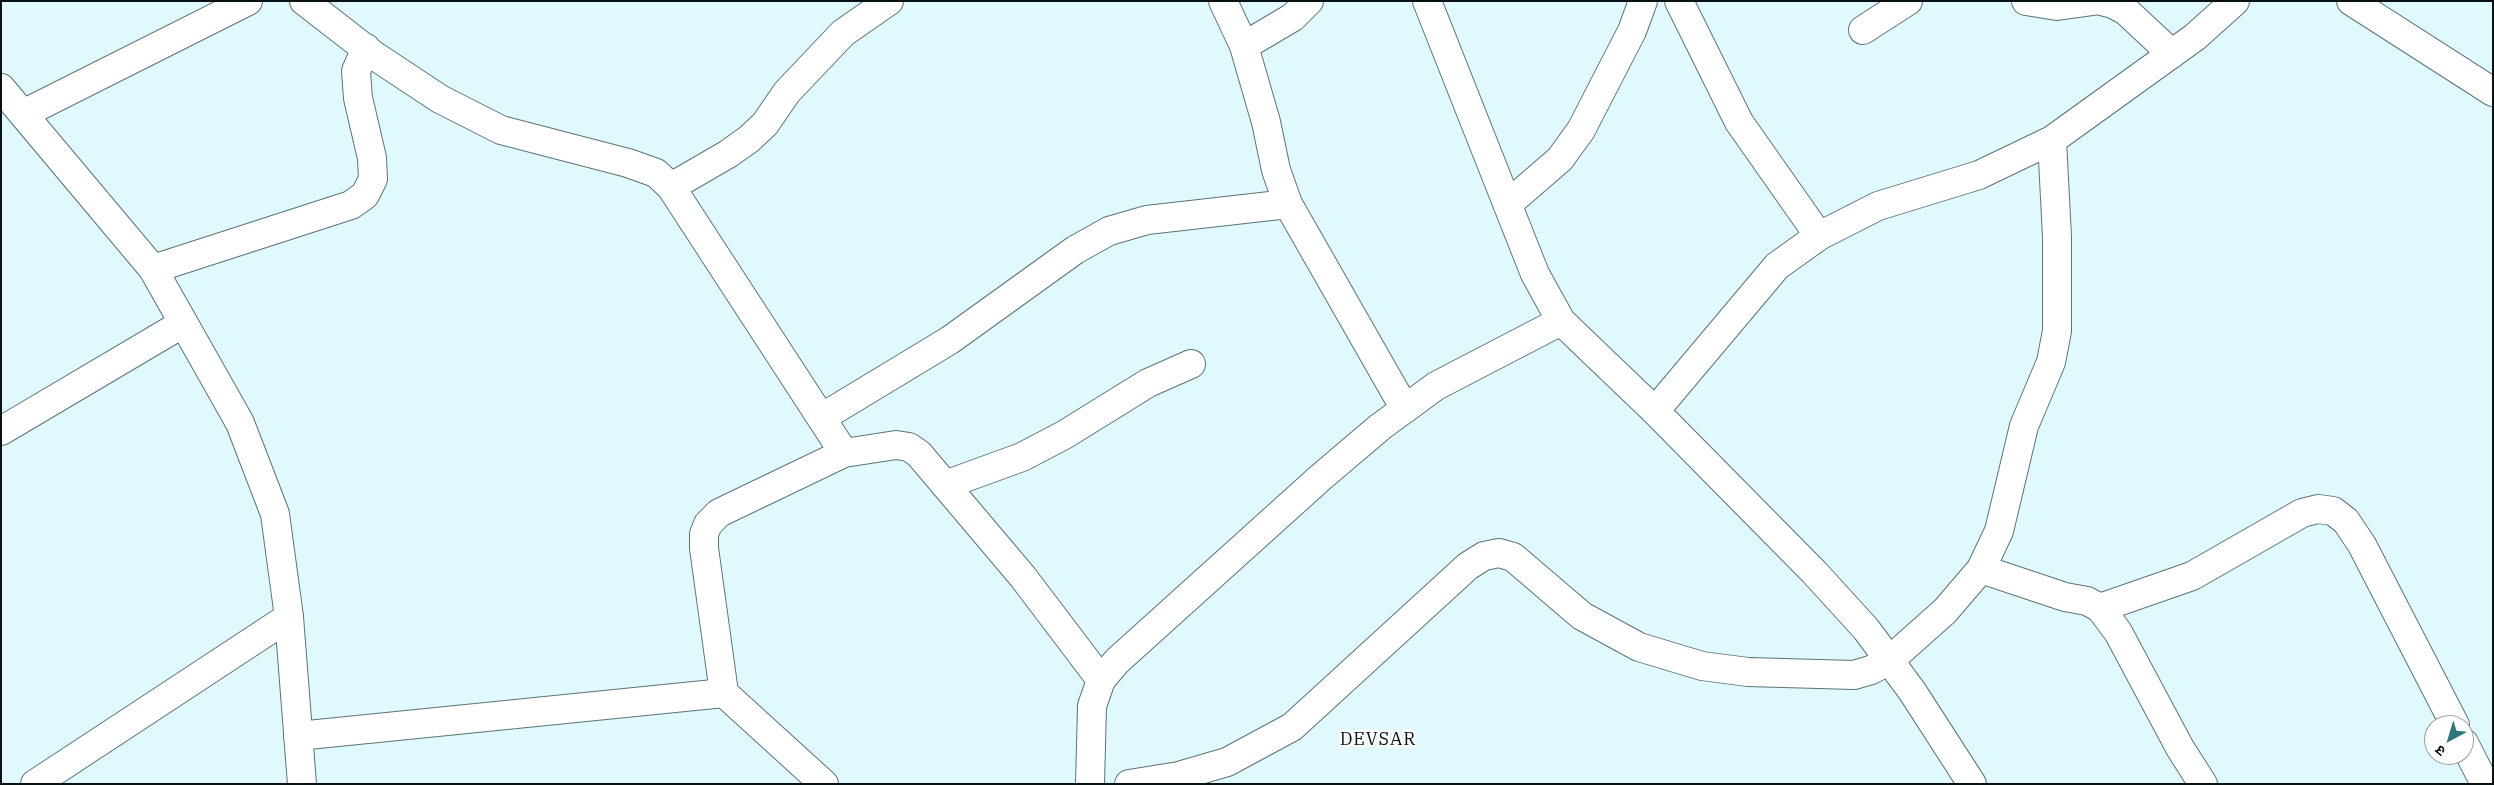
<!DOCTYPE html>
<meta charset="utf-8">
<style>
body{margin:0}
#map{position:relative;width:2494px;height:785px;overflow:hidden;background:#dff9fd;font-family:"IBM Plex Serif","Noto Sans Devanagari",serif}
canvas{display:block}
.frame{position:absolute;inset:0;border:2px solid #091113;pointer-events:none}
.north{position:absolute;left:2424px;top:715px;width:50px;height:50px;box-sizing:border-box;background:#fff;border:1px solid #9da0a1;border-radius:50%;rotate:219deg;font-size:14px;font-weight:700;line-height:20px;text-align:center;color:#091113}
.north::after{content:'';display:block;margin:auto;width:18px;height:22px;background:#2e767f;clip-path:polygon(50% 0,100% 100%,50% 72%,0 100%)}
</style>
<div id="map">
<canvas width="2494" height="785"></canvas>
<div class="frame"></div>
<div class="north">उ</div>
</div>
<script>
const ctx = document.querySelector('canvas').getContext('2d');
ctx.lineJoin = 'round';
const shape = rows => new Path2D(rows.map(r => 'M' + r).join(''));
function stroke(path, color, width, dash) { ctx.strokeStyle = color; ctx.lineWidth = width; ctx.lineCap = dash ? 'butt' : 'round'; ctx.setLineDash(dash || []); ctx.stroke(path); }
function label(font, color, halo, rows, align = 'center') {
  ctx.font = font + ' "IBM Plex Serif",serif'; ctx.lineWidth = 4.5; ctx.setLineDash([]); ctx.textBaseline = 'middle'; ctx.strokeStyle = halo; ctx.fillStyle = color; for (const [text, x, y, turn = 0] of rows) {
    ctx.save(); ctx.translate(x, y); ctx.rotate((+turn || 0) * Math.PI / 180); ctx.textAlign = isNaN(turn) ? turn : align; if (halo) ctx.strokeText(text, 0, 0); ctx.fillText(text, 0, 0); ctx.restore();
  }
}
const street = shape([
 [304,1,375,56,440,99,501,130,628,163,656,173,671,187,844,453,896,445,909,447,919,454,1023,577,1101,680],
 [1223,1,1244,46,1266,122,1276,170,1288,204,1405,409],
 [1427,1,1535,274,1561,321,1655,411,1814,572,1866,629,1912,691,1972,784],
 [1679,1,1739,122,1819,236],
 [2026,1,2057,6,2093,1],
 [2101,1,2113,4,2126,11,2172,54],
 [2351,1,2493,92],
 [1863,30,1908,1],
 [1244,46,1293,17,1309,1],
 [25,113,248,1],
 [671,187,728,154,749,139,765,124,787,92,843,33,889,1],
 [1508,204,1560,159,1581,130,1632,31,1643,1],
 [153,269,351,205,365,195,373,179,372,158,358,98,356,71,366,48],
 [1655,411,1777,266,1819,236,1878,206,1979,175,2052,140,2195,37,2235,1],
 [821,418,950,340,1075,250,1109,231,1147,220,1288,204],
 [1,431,182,324],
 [945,485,1022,457,1064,435,1148,383,1191,364],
 [1981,569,2065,597,2087,601,2100,608,2118,632,2180,748,2203,784],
 [2100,608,2192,576,2302,513,2318,509,2333,511,2346,521,2362,545,2455,725],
 [724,693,704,548,704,534,708,524,719,513,844,453],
 [298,736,724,693,824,784],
 [2464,743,2485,784],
 [35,784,289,617],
 [1090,784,1092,706,1101,680,1117,661,1320,478,1380,427,1436,386,1561,321],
 [1129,784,1179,776,1227,762,1292,727,1468,566,1484,556,1499,553,1513,557,1582,616,1639,647,1702,666,1748,672,1854,675,1871,670,1890,660,1945,611,1981,569,1999,531,2024,426,2051,362,2057,331,2057,237,2052,140]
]);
const secondary = shape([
 [1,88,153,269,240,423,275,514,289,617,302,784]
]);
stroke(street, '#5d7377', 30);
stroke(secondary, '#5d7377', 30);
stroke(street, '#fff', 28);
stroke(secondary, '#fff', 28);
ctx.letterSpacing = '1px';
label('18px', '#091113', '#fff', [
 ["DEVSAR",1378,740]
]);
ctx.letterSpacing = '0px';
</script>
